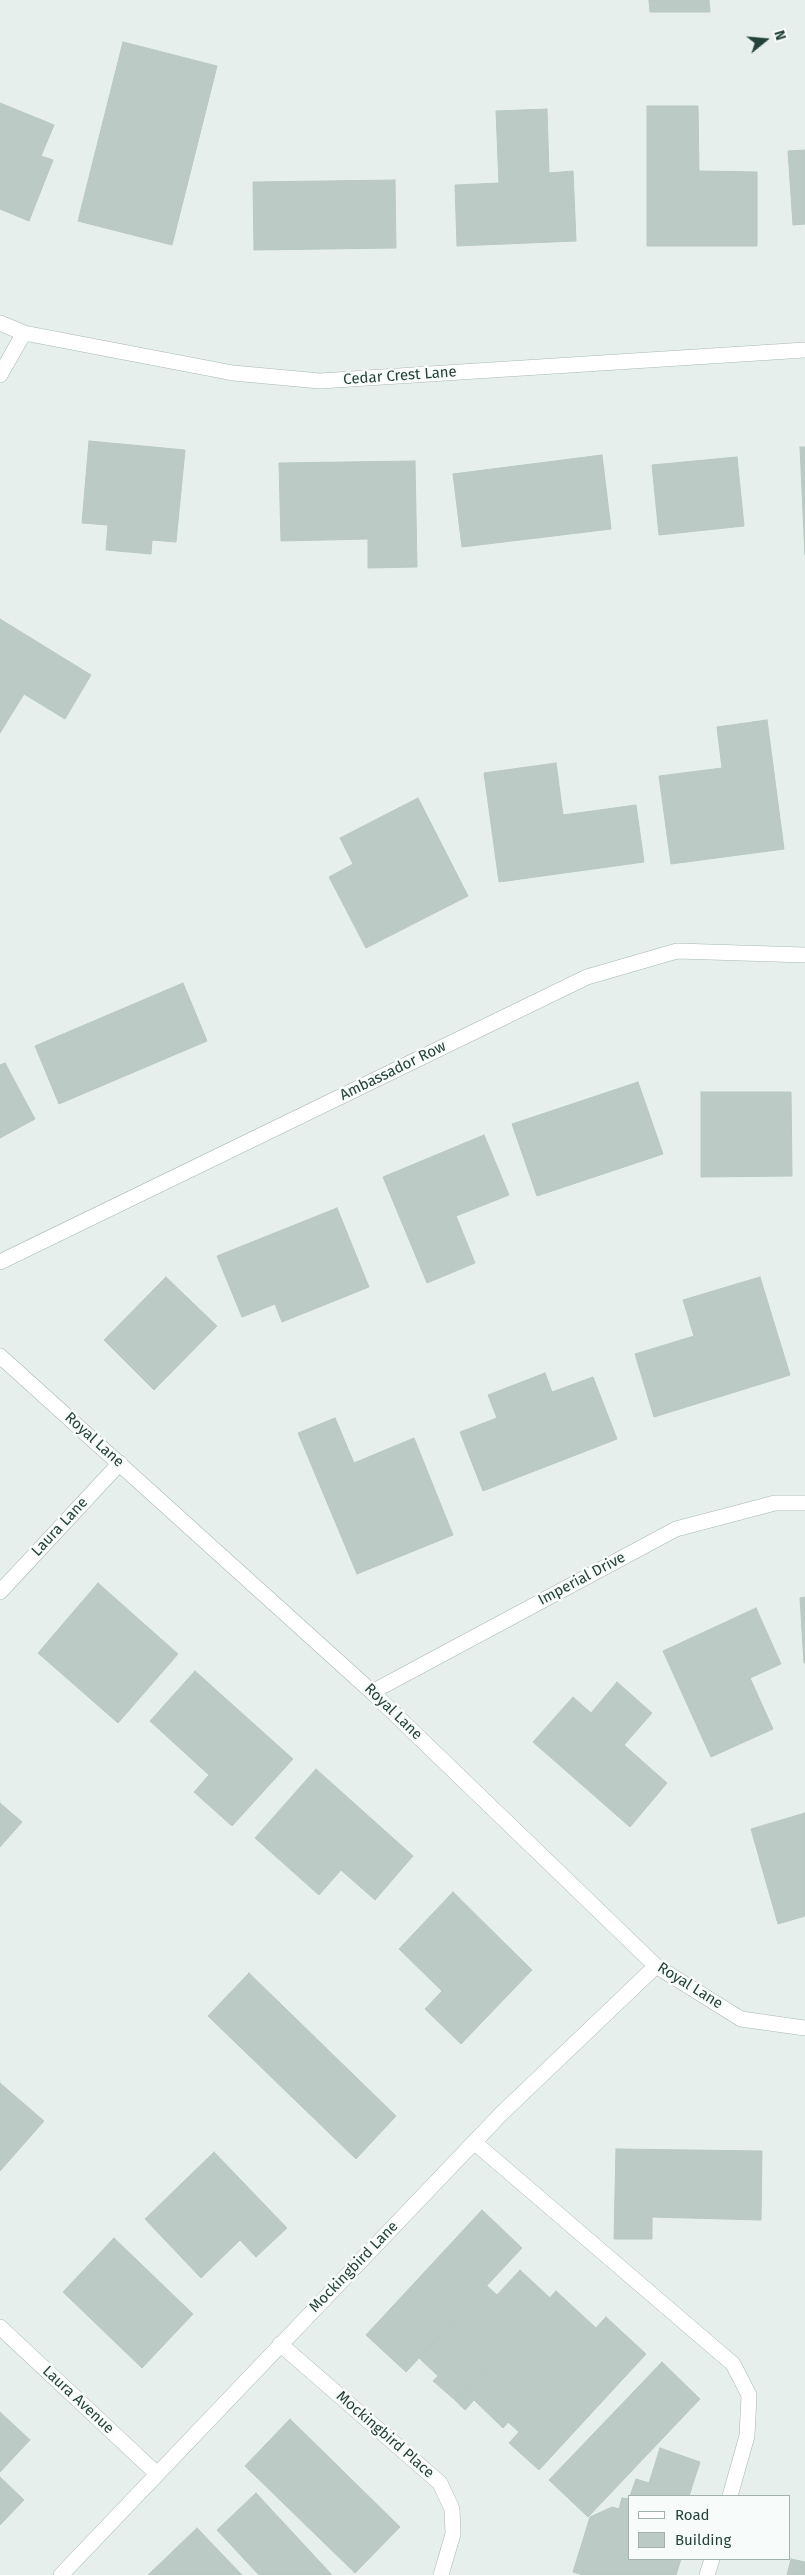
<!DOCTYPE html>
<style>
body{margin:0}
#map{position:relative;width:805px;height:2575px;overflow:hidden;background:#e6efeb;font-family:"Fira Sans",sans-serif}
canvas{display:block}
.legend{position:absolute;left:628px;top:2495px;width:162px;height:65px;box-sizing:border-box;background:#f7fbf9;border:1px solid #a3b1ad;margin:0;padding:6px 9px;list-style:none;font-size:15px;color:#24423a}
.legend li{display:flex;align-items:center;gap:10px;height:25px}
.legend b{width:25px;border:1px solid #a3b1ad}
.north{position:absolute;left:740px;top:15px;width:50px;height:50px;-webkit-text-stroke:4px #f7fbf9;paint-order:stroke;rotate:73deg;font-size:14px;font-weight:700;line-height:20px;text-align:center;color:#24423a}
.north::after{content:'';display:block;margin:auto;width:18px;height:22px;background:#24423a;clip-path:polygon(50% 0,100% 100%,50% 72%,0 100%)}
</style>
<div id="map">
<canvas width="805" height="2575"></canvas>
<ul class="legend">
<li><b style="height:6px;background:#fff"></b>Road</li>
<li><b style="height:14px;background:#bbcac4"></b>Building</li>
</ul>
<div class="north">N</div>
</div>
<script>
const ctx = document.querySelector('canvas').getContext('2d');
ctx.lineJoin = 'round';
function paint(path, color) { ctx.fillStyle = color; ctx.fill(path, 'evenodd'); }
const shape = rows => new Path2D(rows.map(r => 'M' + r).join(''));
function stroke(path, color, width, dash) { ctx.strokeStyle = color; ctx.lineWidth = width; ctx.lineCap = dash ? 'butt' : 'round'; ctx.setLineDash(dash || []); ctx.stroke(path); }
function label(font, color, halo, rows, align = 'center') {
  ctx.font = font + ' "Fira Sans",sans-serif'; ctx.lineWidth = 5; ctx.setLineDash([]); ctx.textBaseline = 'middle'; ctx.strokeStyle = halo; ctx.fillStyle = color; for (const [text, x, y, turn = 0] of rows) {
    ctx.save(); ctx.translate(x, y); ctx.rotate((+turn || 0) * Math.PI / 180); ctx.textAlign = isNaN(turn) ? turn : align; if (halo) ctx.strokeText(text, 0, 0); ctx.fillText(text, 0, 0); ctx.restore();
  }
}
const building = shape([
 [649,0,709,0,710,12,650,12,649,0],
 [123,42,217,66,172,245,78,221,123,42],
 [0,103,54,125,41,156,53,160,29,221,0,209,0,103],
 [647,106,698,106,699,171,757,172,757,246,647,246,647,106],
 [547,109,549,173,573,171,576,241,457,246,455,185,499,183,496,111,547,109],
 [805,150,805,224,793,225,788,151,805,150],
 [395,180,396,248,254,250,253,182,395,180],
 [89,441,185,450,176,542,152,540,151,554,106,550,108,525,82,523,89,441],
 [800,447,805,447,805,555,800,447],
 [602,455,611,529,462,547,453,474,602,455],
 [737,457,744,526,659,535,652,465,737,457],
 [415,461,417,567,368,568,368,539,281,541,279,463,415,461],
 [0,619,91,675,65,719,24,694,0,733,0,619],
 [767,720,784,849,671,864,659,776,722,768,717,727,767,720],
 [556,763,563,815,636,805,644,862,499,882,484,773,556,763],
 [418,798,468,896,366,948,329,877,353,864,340,838,418,798],
 [183,983,207,1041,59,1104,35,1046,183,983],
 [5,1063,35,1119,0,1138,0,1065,5,1063],
 [638,1082,663,1154,537,1196,512,1124,638,1082],
 [701,1092,791,1092,792,1176,701,1177,701,1092],
 [484,1135,509,1195,456,1216,475,1263,427,1283,383,1177,484,1135],
 [337,1208,369,1287,282,1322,275,1304,242,1317,217,1256,337,1208],
 [166,1277,217,1326,154,1390,104,1340,166,1277],
 [760,1277,790,1375,654,1417,635,1354,694,1336,683,1300,760,1277],
 [545,1373,552,1392,593,1377,617,1439,483,1491,460,1432,497,1418,488,1395,545,1373],
 [335,1418,354,1463,414,1438,453,1535,357,1574,298,1433,335,1418],
 [98,1583,178,1654,118,1723,38,1653,98,1583],
 [805,1597,805,1663,804,1663,800,1598,805,1597],
 [756,1608,781,1664,750,1678,773,1729,711,1757,663,1651,756,1608],
 [195,1671,293,1759,232,1826,194,1792,209,1775,150,1721,195,1671],
 [617,1682,652,1713,624,1745,667,1783,630,1827,533,1742,573,1697,591,1713,617,1682],
 [316,1769,413,1856,375,1900,341,1870,319,1895,255,1838,316,1769],
 [0,1803,22,1822,0,1847,0,1803],
 [805,1813,805,1916,778,1924,751,1829,805,1813],
 [453,1892,532,1970,461,2044,425,2009,442,1991,399,1949,453,1892],
 [249,1973,396,2116,356,2159,208,2016,249,1973],
 [0,2083,44,2121,0,2171,0,2083],
 [616,2149,762,2151,761,2220,652,2217,652,2239,614,2239,616,2149],
 [214,2152,287,2228,256,2257,240,2240,201,2278,145,2219,214,2152],
 [482,2210,522,2248,406,2372,366,2335,482,2210],
 [114,2238,193,2314,142,2368,63,2292,114,2238],
 [520,2270,550,2298,455,2400,433,2381,438,2376,419,2358,487,2286,497,2295,520,2270],
 [556,2291,596,2328,503,2428,474,2400,465,2410,455,2400,556,2291],
 [606,2317,646,2354,539,2470,509,2443,519,2432,508,2422,606,2317],
 [662,2362,700,2399,588,2517,549,2480,662,2362],
 [0,2412,30,2440,0,2472,0,2412],
 [290,2419,400,2527,355,2573,245,2466,290,2419],
 [660,2448,700,2462,689,2496,630,2496,636,2479,649,2483,660,2448],
 [0,2477,24,2500,0,2525,0,2477],
 [256,2493,332,2575,259,2575,217,2530,256,2493],
 [622,2498,629,2499,629,2559,681,2559,676,2575,583,2575,573,2572,590,2517,612,2507,619,2509,622,2498],
 [197,2528,242,2575,148,2575,197,2528],
 [791,2559,805,2562,805,2575,787,2575,791,2559]
]);
paint(building, '#bbcac4');
stroke(building, '#b8c9c2', 1);
const minor = shape([
 [0,323,24,333,233,373,320,381,805,350],
 [0,375,24,333],
 [0,1262,587,977,677,951,805,955],
 [0,1356,372,1692,656,1966,741,2019,805,2028],
 [0,1592,120,1463],
 [372,1692,676,1529,775,1503,805,1503],
 [474,2142,733,2364,749,2395,747,2436,730,2496],
 [0,2327,156,2473],
 [280,2344,440,2483,452,2509,453,2534,441,2575],
 [61,2575,501,2114,656,1966],
 [707,2575,712,2559]
]);
stroke(minor, '#a8b8b2', 16);
stroke(minor, '#fff', 15);
label('15px', '#24423a', '#f7fbf9', [
 ["Cedar Crest Lane",400,376,-4],
 ["Ambassador Row",393,1071,-26],
 ["Royal Lane",94,1440,42],
 ["Laura Lane",60,1527,-47],
 ["Imperial Drive",582,1579,-28],
 ["Royal Lane",393,1712,44],
 ["Royal Lane",690,1986,32],
 ["Mockingbird Lane",354,2267,-46],
 ["Laura Avenue",78,2400,43],
 ["Mockingbird Place",385,2435,41]
]);
</script>
